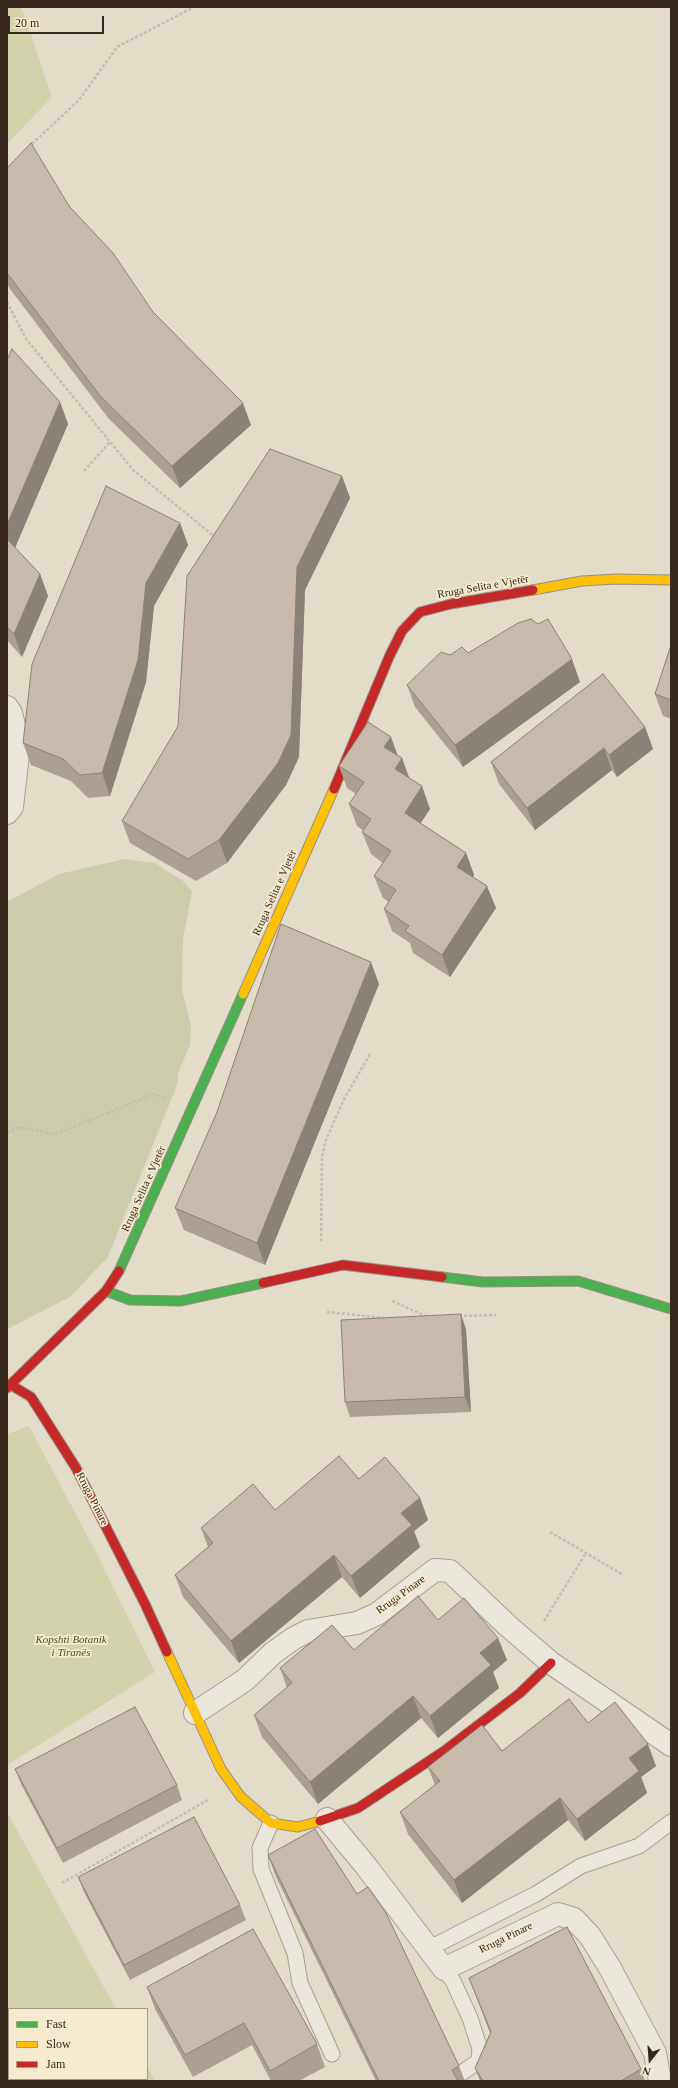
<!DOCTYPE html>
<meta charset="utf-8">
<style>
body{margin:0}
#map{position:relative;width:678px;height:2088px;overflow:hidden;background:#e3dcc9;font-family:Georgia,serif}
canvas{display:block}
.frame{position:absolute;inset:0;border:8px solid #36281c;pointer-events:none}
.legend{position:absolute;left:8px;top:2008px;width:140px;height:72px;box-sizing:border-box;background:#f6eace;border:1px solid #a99c87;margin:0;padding:5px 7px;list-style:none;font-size:12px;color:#36281c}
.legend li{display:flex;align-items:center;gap:8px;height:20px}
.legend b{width:20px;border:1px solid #a99c87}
.north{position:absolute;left:630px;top:2040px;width:40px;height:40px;-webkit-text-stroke:3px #f6eace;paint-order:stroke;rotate:197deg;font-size:11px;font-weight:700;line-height:16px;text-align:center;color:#36281c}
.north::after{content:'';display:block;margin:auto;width:14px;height:18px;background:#36281c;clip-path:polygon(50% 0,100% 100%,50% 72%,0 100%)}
.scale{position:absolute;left:8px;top:16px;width:96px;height:18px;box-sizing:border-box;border:2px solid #36281c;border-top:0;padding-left:5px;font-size:12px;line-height:14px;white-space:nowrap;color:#36281c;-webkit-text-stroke:3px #f6eace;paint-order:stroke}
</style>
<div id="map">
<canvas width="678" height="2088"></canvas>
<div class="frame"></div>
<ul class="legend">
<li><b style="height:5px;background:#4caf50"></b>Fast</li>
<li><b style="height:5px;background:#ffc107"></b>Slow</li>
<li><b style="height:5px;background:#c62828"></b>Jam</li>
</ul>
<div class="north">N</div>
<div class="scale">20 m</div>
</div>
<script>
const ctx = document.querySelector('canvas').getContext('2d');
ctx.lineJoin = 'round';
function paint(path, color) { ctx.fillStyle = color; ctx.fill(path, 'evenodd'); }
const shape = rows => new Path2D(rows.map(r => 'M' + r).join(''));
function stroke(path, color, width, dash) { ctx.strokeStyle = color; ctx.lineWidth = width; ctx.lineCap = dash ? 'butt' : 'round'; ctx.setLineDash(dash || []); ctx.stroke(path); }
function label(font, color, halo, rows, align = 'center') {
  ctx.font = font + ' Georgia,serif'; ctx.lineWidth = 3.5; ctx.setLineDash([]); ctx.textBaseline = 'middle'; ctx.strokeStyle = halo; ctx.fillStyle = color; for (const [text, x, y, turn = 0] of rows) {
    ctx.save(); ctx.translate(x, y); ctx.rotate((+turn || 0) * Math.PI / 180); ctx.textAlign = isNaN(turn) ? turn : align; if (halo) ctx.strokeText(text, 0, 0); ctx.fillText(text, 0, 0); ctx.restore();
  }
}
paint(shape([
 [7,7,20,7,24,14,52,97,7,144],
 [29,1426,96,1552,155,1672,7,1765,7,1434],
 [7,1812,116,2009,9,2009,9,2079,147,2079,147,2066,155,2081,7,2081]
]), '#d3d3ab');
paint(shape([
 [125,859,154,863,182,880,192,891,183,939,182,990,191,1026,190,1045,179,1071,177,1085,108,1257,70,1297,7,1329,7,902,59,874]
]), '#cdcdab');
const lane = shape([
 [271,1823,260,1848,261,1869,295,1953,300,1983,332,2054],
 [430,1948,536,1894,581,1866,639,1846,671,1822],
 [444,1969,453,1981,470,2018,480,2049,479,2061,460,2074]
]);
const street = shape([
 [7,707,11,713,19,746,12,807,7,813],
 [195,1713,245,1680,273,1653,294,1638,308,1631,357,1623,377,1614,435,1570,450,1571,508,1626,551,1663,671,1745],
 [327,1819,366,1866,444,1969,558,1914,574,1919,590,1936,610,1968,655,2053,660,2081]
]);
const fast = shape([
 [119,1271,243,994],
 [442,1277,483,1282,578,1281,671,1309],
 [106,1291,130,1300,180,1301,263,1283]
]);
const slow = shape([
 [533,590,582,581,616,579,671,580],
 [243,994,334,789],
 [167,1652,221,1769,241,1797,271,1823,298,1827,320,1821]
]);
const jam = shape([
 [334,789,389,657,402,631,420,612,451,604,533,590],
 [263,1283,343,1265,442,1277],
 [11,1385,31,1397,76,1468,145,1604,167,1652],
 [7,1388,106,1291,119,1271],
 [320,1821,358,1808,444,1751,520,1693,551,1663]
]);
stroke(lane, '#a8a093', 17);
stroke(street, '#a8a093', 24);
stroke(fast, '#989083', 11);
stroke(slow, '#989083', 11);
stroke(jam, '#989083', 11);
stroke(shape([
 [32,144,79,100,117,47,194,7],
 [7,302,26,339,133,470,215,537],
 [84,471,110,442],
 [7,1133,20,1127,56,1134,154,1094,166,1099],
 [321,1241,322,1157,326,1140,344,1099,370,1054],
 [392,1301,428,1317],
 [327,1312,384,1318],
 [459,1316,496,1315],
 [550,1532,622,1574],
 [544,1621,586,1553],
 [62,1883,208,1800]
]), '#c3bdb2', 2.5, [3, 2]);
stroke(lane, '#ebe6db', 15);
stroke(street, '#ebe6db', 22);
stroke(fast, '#4caf50', 9);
stroke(slow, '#ffc107', 9);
stroke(jam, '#c62828', 9);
paint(shape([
 [7,168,69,206,153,312,251,425,180,488,109,419,10,289,7,284],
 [7,360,60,402,68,424,15,548,40,574,48,596,22,657,7,640],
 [342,476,350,498,305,590,299,757,286,785,227,863,196,881,130,843,122,821],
 [180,523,188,545,154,606,146,682,110,796,88,798,71,781,31,765,23,743],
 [671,645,671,719,663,716,655,694],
 [468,653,580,682,463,767,415,707,407,685,450,655],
 [645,727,653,749,617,777,612,770,535,830,499,784,491,762],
 [397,755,409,778,430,809,420,823,466,853,474,875,473,877,496,908,450,977,413,953,410,943,392,931,384,909,389,902,383,898,374,876,383,863,371,854,362,832,364,831,357,826,349,804,356,794,347,788,339,766],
 [379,984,265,1265,184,1230,175,1208],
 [466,1329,471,1412,350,1417,345,1402],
 [359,1479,420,1498,428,1520,414,1531,420,1547,360,1598,342,1577,239,1663,183,1597,175,1575,208,1547,201,1528,275,1510],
 [438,1620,507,1660,493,1672,499,1688,438,1738,421,1718,318,1804,262,1737,254,1715,287,1688,280,1668,354,1650],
 [588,1723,656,1766,641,1777,647,1793,585,1841,568,1820,462,1903,408,1834,400,1812,435,1785,428,1767,502,1751],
 [15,1769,177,1785,182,1800,63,1863,21,1784],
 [268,1855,459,2066,465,2081,376,2081,276,1877],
 [78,1877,240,1905,246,1920,130,1980,84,1892],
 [469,1978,641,2069,645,2081,480,2081,475,2068,490,2033],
 [147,1987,317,2044,325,2067,299,2081,271,2081,252,2045,193,2077,155,2009]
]), '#aba092');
paint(shape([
 [60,402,68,424,11,557,7,546,7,525],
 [243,403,251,425,180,488,172,466],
 [342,476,350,498,305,590,299,757,286,785,227,863,219,840,297,567],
 [180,523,188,545,154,606,146,682,110,796,102,773,146,583],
 [40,574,48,596,22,657,14,634],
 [572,659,580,682,463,767,455,745],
 [645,727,653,749,617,777,609,755],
 [391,737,399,759,384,747],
 [604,748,612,770,535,830,527,808],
 [402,758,410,780,395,769],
 [422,786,430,809,413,835,405,813],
 [466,853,474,875,465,889,457,867],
 [487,886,496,908,450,977,442,955],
 [371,962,379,984,265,1265,257,1243],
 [461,1314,466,1329,471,1412,465,1397],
 [420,1498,428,1520,414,1531,420,1547,360,1598,351,1576,401,1513],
 [334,1555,342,1577,239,1663,231,1641],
 [498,1638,507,1660,493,1672,499,1688,438,1738,430,1716,480,1653],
 [413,1696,421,1718,318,1804,310,1782],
 [648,1744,656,1766,641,1777,647,1793,585,1841,577,1819,629,1758],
 [560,1798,568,1820,462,1903,454,1880]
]), '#8b8277');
const building = shape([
 [31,143,69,206,113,253,153,312,243,403,172,466,101,397,7,273,7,168,31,143],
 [12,349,60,402,7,525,7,360,12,349],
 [270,449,342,476,297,567,291,735,278,763,219,840,188,859,122,821,178,726,187,576,270,449],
 [106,486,180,523,146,583,138,660,102,773,80,775,63,759,23,743,32,664,106,486],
 [7,539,40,574,14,634,7,627,7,539],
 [531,619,538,624,548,619,572,659,455,745,407,685,441,652,450,655,462,647,468,653,518,623,531,619],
 [671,645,671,700,655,694,671,645],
 [603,674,645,727,609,755,604,748,527,808,491,762,603,674],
 [368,722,391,737,384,747,402,758,395,769,422,786,405,813,466,853,457,867,487,886,442,955,405,931,409,926,384,909,396,890,374,876,391,851,362,832,371,819,349,804,364,782,339,766,368,722],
 [281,924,371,962,257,1243,175,1208,217,1112,281,924],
 [461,1314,465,1397,345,1402,341,1320,461,1314],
 [339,1456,359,1479,385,1457,420,1498,401,1513,412,1525,351,1576,334,1555,231,1641,175,1575,213,1543,201,1528,253,1484,275,1510,339,1456],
 [418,1596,438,1620,464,1598,498,1638,480,1653,491,1665,430,1716,413,1696,310,1782,254,1715,292,1683,280,1668,332,1625,354,1650,418,1596],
 [569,1699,588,1723,615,1702,648,1744,629,1758,639,1771,577,1819,560,1798,454,1880,400,1812,440,1781,428,1767,482,1725,502,1751,569,1699],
 [135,1707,177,1785,57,1848,15,1769,135,1707],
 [194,1817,240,1905,124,1965,78,1877,194,1817],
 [315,1829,357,1894,368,1887,386,1913,459,2066,452,2070,458,2081,379,2081,268,1855,315,1829],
 [567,1927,641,2069,621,2081,483,2081,475,2068,491,2032,469,1978,567,1927],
 [253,1929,317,2044,270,2071,244,2023,185,2055,147,1987,253,1929]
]);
paint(building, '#c7baaa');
stroke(building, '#8b8277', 1);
label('11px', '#36281c', '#f6eace', [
 ["Rruga Selita e Vjetër",483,587,-10],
 ["Rruga Selita e Vjetër",275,893,-66],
 ["Rruga Selita e Vjetër",144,1189,-66],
 ["Rruga Pinare",92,1499,63],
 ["Rruga Pinare",401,1595,-36],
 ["Rruga Pinare",506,1938,-26]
]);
label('italic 11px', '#475322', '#f6eace', [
 ["Kopshti Botanik",71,1640],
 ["i Tiranës",71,1653]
]);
</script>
